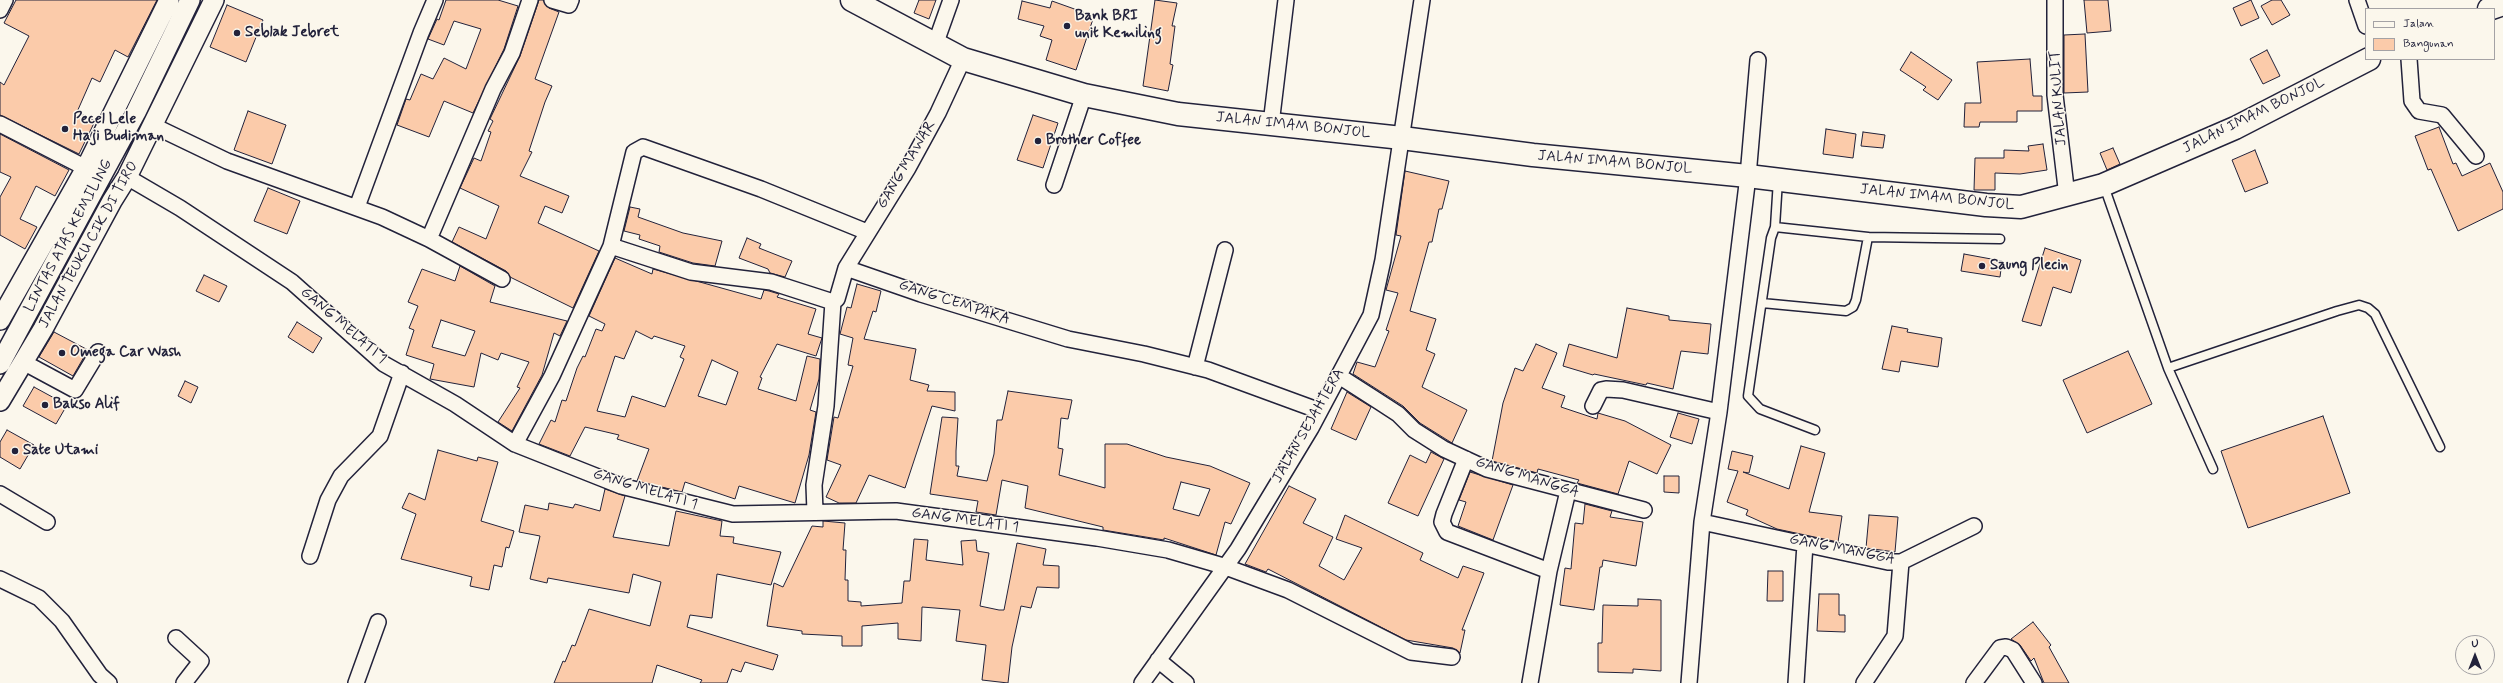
<!DOCTYPE html>
<style>
body{margin:0}
#map{position:relative;width:2503px;height:683px;overflow:hidden;background:#fbf7ec;font-family:Mynerve,sans-serif}
canvas{display:block}
.legend{position:absolute;left:2365px;top:8px;width:130px;height:52px;box-sizing:border-box;background:#fbf7ec;border:1px solid #a4a2a5;margin:0;padding:5px 7px;list-style:none;font-size:12px;color:#22223b}
.legend li{display:flex;align-items:center;gap:8px;height:20px}
.legend b{width:20px;border:1px solid #a4a2a5}
.north{position:absolute;left:2455px;top:635px;width:40px;height:40px;box-sizing:border-box;background:#fbf7ec;border:1px solid #a4a2a5;border-radius:50%;rotate:0deg;font-size:11px;font-weight:700;line-height:16px;text-align:center;color:#22223b}
.north::after{content:'';display:block;margin:auto;width:14px;height:18px;background:#22223b;clip-path:polygon(50% 0,100% 100%,50% 72%,0 100%)}
</style>
<div id="map">
<canvas width="2503" height="683"></canvas>
<ul class="legend">
<li><b style="height:5px;background:#fbf7ec"></b>Jalan</li>
<li><b style="height:11px;background:#fbcbaa"></b>Bangunan</li>
</ul>
<div class="north">U</div>
</div>
<script>
const ctx = document.querySelector('canvas').getContext('2d');
ctx.lineJoin = 'round';
function paint(path, color) { ctx.fillStyle = color; ctx.fill(path, 'evenodd'); }
const shape = rows => new Path2D(rows.map(r => 'M' + r).join(''));
function stroke(path, color, width, dash) { ctx.strokeStyle = color; ctx.lineWidth = width; ctx.lineCap = dash ? 'butt' : 'round'; ctx.setLineDash(dash || []); ctx.stroke(path); }
function label(font, color, halo, rows, align = 'center') {
  ctx.font = font + ' Mynerve,sans-serif'; ctx.lineWidth = 3; ctx.setLineDash([]); ctx.textBaseline = 'middle'; ctx.strokeStyle = halo; ctx.fillStyle = color; for (const [text, x, y, turn = 0] of rows) {
    ctx.save(); ctx.translate(x, y); ctx.rotate((+turn || 0) * Math.PI / 180); ctx.textAlign = isNaN(turn) ? turn : align; if (halo) ctx.strokeText(text, 0, 0); ctx.fillText(text, 0, 0); ctx.restore();
  }
}
const building = shape([
 [16,0,157,0,128,57,115,50,100,82,92,78,77,112,95,121,79,154,0,115,0,82,4,85,29,36,4,23,16,0],
 [446,0,498,0,518,6,504,49,473,113,444,101,429,137,397,125,406,99,410,100,421,74,433,79,444,58,466,69,481,29,454,21,444,45,428,39,437,19,439,20,446,0],
 [539,0,543,0,549,8,559,12,535,79,552,86,545,102,529,151,532,152,520,176,569,196,562,213,545,206,538,223,599,251,573,308,510,277,506,271,452,242,459,227,486,239,499,206,460,188,474,158,481,161,491,132,488,131,493,121,490,119,520,56,539,0],
 [919,0,936,0,929,19,914,13,919,0],
 [1155,0,1177,3,1172,26,1175,26,1170,64,1173,65,1168,91,1143,86,1155,0],
 [2084,0,2108,0,2111,31,2087,33,2084,0],
 [2251,0,2259,18,2241,26,2233,8,2251,0],
 [2272,0,2281,0,2290,15,2272,25,2261,6,2272,0],
 [1022,1,1050,8,1052,1,1094,16,1076,70,1046,60,1052,40,1040,36,1044,26,1018,19,1022,1],
 [227,5,263,20,246,62,210,47,227,5],
 [2085,34,2088,92,2064,93,2064,35,2085,34],
 [2267,50,2280,76,2263,84,2250,59,2267,50],
 [1911,52,1952,80,1938,100,1923,90,1926,87,1900,70,1911,52],
 [2030,59,2033,96,2042,96,2042,111,2017,111,2017,122,1980,122,1979,127,1964,127,1965,103,1981,103,1977,62,2030,59],
 [248,111,286,125,272,164,234,150,248,111],
 [1033,115,1058,123,1043,168,1017,160,1033,115],
 [2439,127,2453,164,2456,163,2462,176,2490,163,2503,192,2503,209,2458,231,2431,169,2428,170,2415,136,2439,127],
 [1826,129,1856,134,1853,158,1823,154,1826,129],
 [1863,132,1885,135,1883,148,1861,146,1863,132],
 [0,134,69,170,55,196,36,186,20,219,37,227,25,249,0,235,0,197,11,177,0,172,0,134],
 [2043,144,2047,170,2020,174,1995,173,1995,190,1974,190,1975,158,2004,158,2004,150,2029,151,2028,146,2043,144],
 [2113,148,2120,164,2107,170,2100,153,2113,148],
 [2255,150,2268,183,2245,192,2232,160,2255,150],
 [1405,171,1449,181,1442,209,1439,209,1432,242,1429,242,1410,311,1436,319,1426,350,1435,354,1422,387,1467,410,1452,443,1420,423,1403,406,1353,374,1357,362,1375,367,1389,331,1386,330,1398,293,1386,290,1401,236,1396,235,1405,171],
 [268,188,300,201,287,234,254,221,268,188],
 [630,207,640,209,638,217,683,233,722,241,715,266,693,263,659,252,660,246,639,239,640,235,624,231,630,207],
 [747,238,761,244,759,248,792,261,785,277,770,273,768,269,739,258,747,238],
 [2045,248,2081,260,2071,293,2053,287,2041,326,2022,321,2045,248],
 [1964,254,2002,261,2000,277,1961,271,1964,254],
 [615,258,652,274,653,269,761,299,764,290,769,291,779,294,777,297,816,309,808,334,822,338,816,356,777,344,760,377,762,378,758,389,796,401,807,356,820,359,819,379,810,410,816,412,809,455,795,503,739,486,735,499,685,482,682,492,637,481,649,449,617,439,619,435,585,427,570,456,539,444,551,420,555,422,562,400,566,401,577,368,583,356,585,357,596,329,602,331,605,324,589,316,615,258],
 [636,331,652,339,654,336,685,346,680,357,684,359,665,407,632,396,625,417,597,411,615,356,624,359,636,331],
 [712,360,738,372,726,405,698,396,712,360],
 [460,266,495,286,490,302,567,321,560,336,554,333,542,375,512,431,498,422,520,388,517,387,529,362,501,353,498,360,481,353,474,387,430,379,434,364,406,355,414,330,409,328,418,306,408,302,422,269,455,281,460,266],
 [441,320,475,331,465,356,432,347,441,320],
 [204,275,227,286,219,302,196,291,204,275],
 [857,284,881,291,876,312,873,311,864,339,916,349,910,380,929,385,927,391,955,392,955,411,932,406,905,488,869,475,856,503,839,503,826,497,841,465,827,460,834,417,838,418,853,366,848,365,853,338,840,334,847,307,851,308,857,284],
 [1627,308,1669,316,1669,320,1711,324,1708,354,1681,351,1673,389,1647,383,1646,385,1594,374,1593,375,1563,366,1569,344,1617,358,1627,308],
 [297,322,322,338,313,353,288,337,297,322],
 [1892,326,1908,329,1907,332,1942,338,1938,367,1901,361,1899,372,1882,369,1892,326],
 [54,332,88,350,73,376,39,357,54,332],
 [1536,344,1557,353,1542,388,1565,396,1561,407,1597,419,1598,413,1625,421,1671,445,1657,474,1629,461,1618,494,1577,483,1579,480,1538,469,1537,473,1492,461,1503,403,1515,368,1523,371,1536,344],
 [2128,351,2152,404,2087,433,2063,380,2128,351],
 [185,381,198,387,191,403,178,396,185,381],
 [34,387,67,405,56,424,23,406,34,387],
 [1008,391,1072,400,1068,419,1061,418,1058,448,1063,449,1059,475,1105,488,1105,444,1127,444,1166,457,1210,466,1250,483,1231,524,1225,522,1216,555,1164,538,1164,540,1103,530,1103,527,1025,508,1028,486,1002,480,996,515,976,512,978,501,930,494,942,417,958,418,956,451,956,466,959,466,957,476,987,481,994,454,997,420,1002,420,1008,391],
 [1181,482,1210,489,1199,516,1173,509,1181,482],
 [1347,392,1371,407,1356,440,1331,429,1347,392],
 [1678,413,1699,419,1692,444,1670,437,1678,413],
 [2323,416,2350,493,2248,528,2221,451,2323,416],
 [7,430,34,445,20,469,0,457,0,442,7,430],
 [1801,446,1825,453,1809,512,1842,516,1838,542,1777,529,1746,515,1748,510,1727,502,1738,471,1728,469,1732,451,1753,456,1749,473,1743,472,1789,489,1801,446],
 [438,450,477,461,478,457,498,462,481,521,514,531,509,548,506,547,502,567,494,565,489,590,470,586,472,577,401,559,416,514,402,508,409,493,425,500,438,450],
 [1431,452,1444,459,1418,516,1388,503,1410,455,1426,463,1431,452],
 [1470,472,1513,485,1493,540,1458,526,1466,502,1459,500,1470,472],
 [1664,476,1679,476,1679,493,1664,492,1664,476],
 [1289,486,1316,499,1303,523,1333,537,1319,566,1344,580,1362,548,1336,539,1345,515,1423,553,1420,560,1458,578,1463,566,1484,573,1462,630,1465,630,1460,653,1453,648,1406,640,1268,569,1266,572,1245,564,1289,486],
 [605,489,625,496,613,537,669,546,676,511,722,521,720,536,734,537,733,543,781,552,771,585,717,574,712,618,690,615,687,627,778,655,773,670,745,662,741,672,732,669,727,683,700,683,702,680,657,665,652,683,554,683,563,661,565,662,572,645,575,646,589,609,650,626,661,582,633,574,629,593,548,578,547,583,530,579,540,536,519,532,525,505,548,510,549,503,573,508,575,504,600,511,605,489],
 [1585,504,1612,511,1610,517,1643,522,1636,566,1603,560,1602,567,1600,567,1594,610,1560,605,1565,568,1571,569,1575,523,1583,524,1585,504],
 [1869,515,1898,517,1895,552,1866,548,1869,515],
 [823,521,845,523,843,550,846,550,845,580,848,580,848,601,861,602,861,606,902,603,904,581,910,581,914,539,928,540,926,560,963,565,961,541,976,540,977,551,989,553,980,606,999,610,1004,610,1017,543,1046,549,1043,565,1059,566,1059,588,1037,587,1031,608,1021,606,1012,647,1008,683,982,680,986,645,956,641,960,610,922,607,921,641,898,639,898,623,862,626,862,646,842,646,842,636,802,634,802,631,767,626,774,583,783,587,812,526,823,527,823,521],
 [1768,571,1783,571,1783,601,1767,601,1768,571],
 [1819,594,1839,594,1839,615,1845,615,1845,632,1817,631,1819,594],
 [1638,599,1661,600,1661,671,1633,669,1633,673,1598,672,1598,643,1602,643,1603,605,1638,606,1638,599],
 [2033,622,2051,645,2049,647,2069,683,2044,683,2034,658,2031,661,2020,645,2011,639,2033,622]
]);
paint(building, '#fbcbaa');
stroke(building, '#22223b', 1);
const service = shape([
 [1778,180,1775,227,1868,237,2000,239],
 [2104,186,2168,368,2213,469],
 [1775,227,1771,238,1748,396,1760,409,1815,430],
 [1762,303,1846,311,1853,307,1856,300,1868,237],
 [2168,368,2337,311,2359,305,2368,308,2375,314,2440,447]
]);
const minor = shape([
 [552,0,569,5,571,0],
 [2055,0,2055,95,2067,196],
 [2357,0,2366,26],
 [0,10,5,0],
 [935,45,951,0],
 [2409,59,2412,101,2419,111,2442,115,2476,156],
 [0,124,86,168],
 [1271,124,1286,0],
 [152,125,227,161,382,217,429,239,502,279],
 [127,177,180,208,292,282,384,364,455,404,515,444,621,486,733,514,896,511,1097,538,1168,550,1223,566,1288,590,1411,652,1452,657],
 [1054,185,1084,95],
 [357,207,421,33,435,0],
 [429,239,493,89,512,53,530,0],
 [611,246,691,272,771,282,833,302,837,299,846,268,921,294,1068,339,1144,354,1208,370,1320,411],
 [846,268,908,168,938,113,963,59],
 [23,362,75,390,98,352],
 [1195,367,1225,250],
 [1339,376,1378,401,1398,414,1414,430,1444,449,1487,469,1644,510],
 [1593,406,1601,390,1606,389,1623,390,1719,412],
 [515,444,552,376,611,246,634,152,643,147,761,189,867,232],
 [1466,459,1444,514,1442,522,1447,532,1549,571],
 [0,494,47,522],
 [815,512,814,485,826,406,833,302],
 [1702,522,1888,562,1901,562,1974,526],
 [310,556,328,500,341,476,380,436,402,373],
 [0,579,39,598,62,621,100,675,109,683],
 [176,638,201,661,184,683],
 [1158,660,1186,683],
 [356,683,378,622],
 [1142,683,1238,549,1311,428,1371,315,1383,260,1422,0],
 [1530,683,1549,571,1568,491],
 [1689,683,1702,522,1719,412,1748,176,1758,60],
 [1796,683,1805,544],
 [1864,683,1895,636,1901,562],
 [1974,683,2000,648,2006,647,2013,650,2034,683]
]);
const tertiary = shape([
 [0,320,86,168,169,0],
 [0,364,136,112,190,0],
 [0,401,43,329,112,201,127,177,214,0]
]);
const trunk = shape([
 [852,0,963,59,1084,95,1178,114,1402,138,1533,155,1748,176,1986,205,2021,207,2103,185,2235,128,2369,59],
 [2489,9,2503,4]
]);
stroke(service, '#22223b', 11);
stroke(minor, '#22223b', 18);
stroke(tertiary, '#22223b', 22);
stroke(trunk, '#22223b', 25);
stroke(service, '#fbf7ec', 8);
stroke(minor, '#fbf7ec', 15);
stroke(tertiary, '#fbf7ec', 19);
stroke(trunk, '#fbf7ec', 22);
for (const [x, y, r, color] of [
 [1067,26,4,"#22223b"],
 [237,33,4,"#22223b"],
 [65,129,4,"#22223b"],
 [1038,141,4,"#22223b"],
 [1982,266,4,"#22223b"],
 [62,353,4,"#22223b"],
 [45,405,4,"#22223b"],
 [15,451,4,"#22223b"]
]) { const dot = new Path2D(); dot.arc(x, y, r, 0, 2 * Math.PI); ctx.fillStyle = color; ctx.fill(dot); stroke(dot, '#fbf7ec', 1.5); }
label('bold 15px', '#22223b', '#fbf7ec', [
 ["Bank BRI",1075,17],
 ["unit Kemiling",1075,34],
 ["Seblak Jebret",245,33],
 ["Pecel Lele",73,120],
 ["Haji Budiman",73,137],
 ["Brother Coffee",1046,141],
 ["Saung Plecin",1990,266],
 ["Omega Car Wash",70,353],
 ["Bakso Alif",53,405],
 ["Sate Utami",23,451]
], 'left');
label('15px', '#22223b', '#fbf7ec', [
 ["JALAN KULIT",2059,98,-94],
 ["JALAN IMAM BONJOL",2254,116,-26],
 ["JALAN IMAM BONJOL",1293,126,6],
 ["JALAN IMAM BONJOL",1615,163,5],
 ["GANG MAWAR",907,165,-59],
 ["JALAN IMAM BONJOL",1937,198,6],
 ["LINTAS ATAS KEMILING",69,236,-62],
 ["JALAN TEUKU CIK DI TIRO",89,245,-61],
 ["GANG CEMPAKA",954,303,18],
 ["GANG MELATI 1",343,326,41],
 ["JALAN SEJAHTERA",1309,426,-60],
 ["GANG MANGGA",1527,478,17],
 ["GANG MELATI 1",645,490,17],
 ["GANG MELATI 1",965,521,8],
 ["GANG MANGGA",1842,550,11]
]);
</script>
